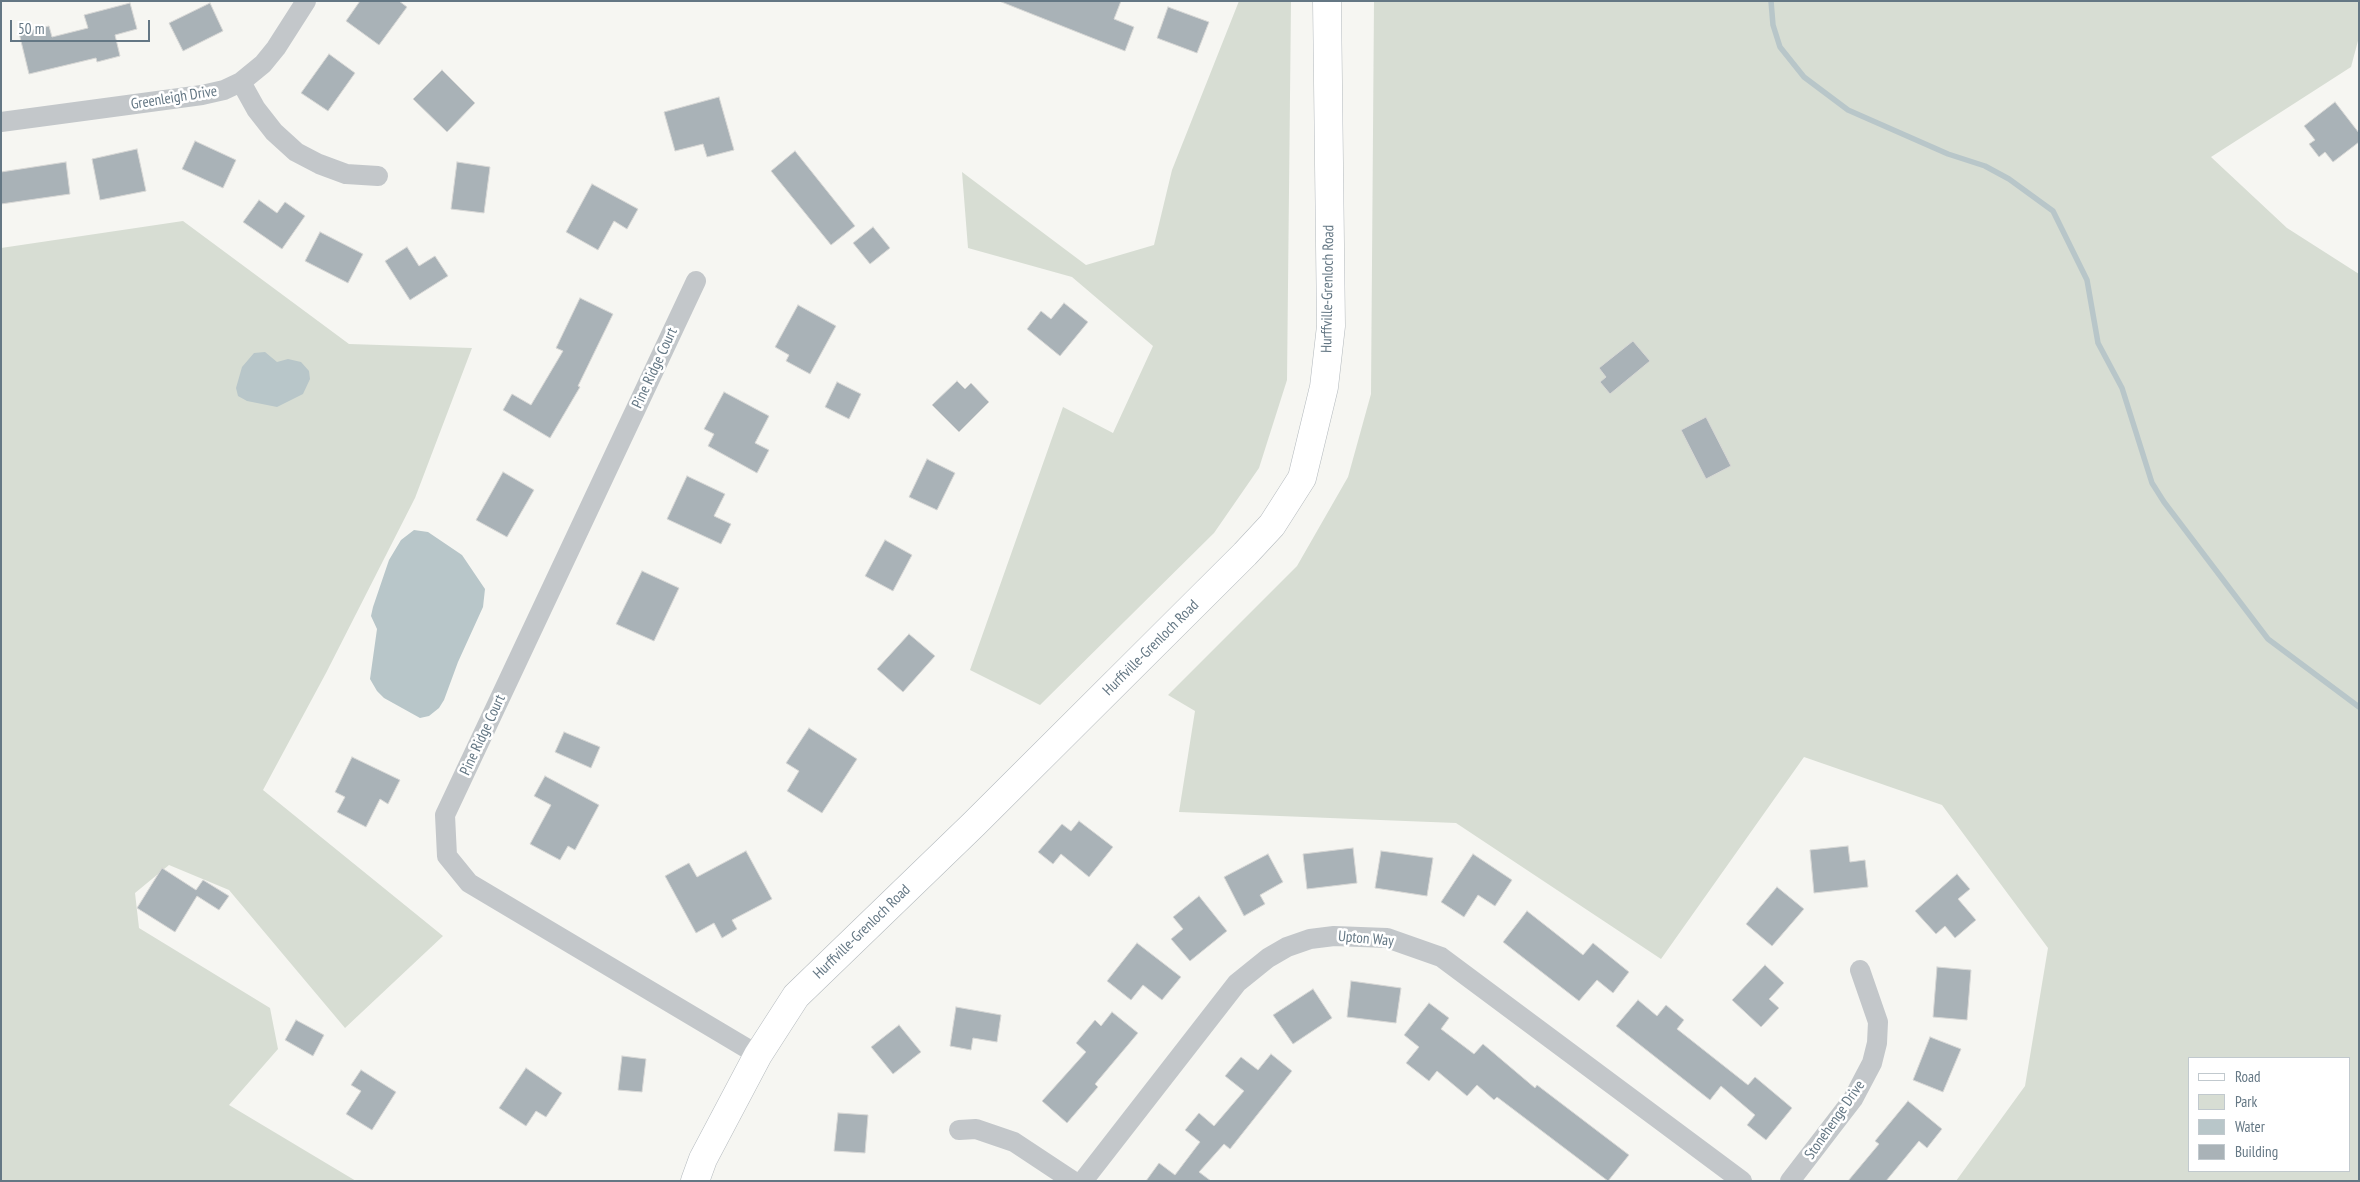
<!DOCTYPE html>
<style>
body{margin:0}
#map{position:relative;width:2360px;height:1182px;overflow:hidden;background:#f6f6f2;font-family:"PT Sans Narrow",sans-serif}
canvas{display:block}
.frame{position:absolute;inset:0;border:2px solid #647784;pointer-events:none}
.legend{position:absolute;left:2188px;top:1057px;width:162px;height:115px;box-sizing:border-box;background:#fff;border:1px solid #c1c9ce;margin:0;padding:6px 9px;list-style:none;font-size:15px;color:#647784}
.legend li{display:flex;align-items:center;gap:10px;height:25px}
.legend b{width:25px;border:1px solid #c1c9ce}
.scale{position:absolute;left:10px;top:20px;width:140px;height:22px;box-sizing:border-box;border:2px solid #647784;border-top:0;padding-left:6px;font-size:15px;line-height:18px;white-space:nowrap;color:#647784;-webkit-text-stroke:4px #fff;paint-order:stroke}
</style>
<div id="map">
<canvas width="2360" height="1182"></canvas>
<div class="frame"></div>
<ul class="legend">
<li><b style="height:6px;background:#fff"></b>Road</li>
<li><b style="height:14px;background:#d7ddd3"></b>Park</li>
<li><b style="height:14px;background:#b8c6c9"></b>Water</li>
<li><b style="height:14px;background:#a9b2b7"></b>Building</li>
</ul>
<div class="scale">50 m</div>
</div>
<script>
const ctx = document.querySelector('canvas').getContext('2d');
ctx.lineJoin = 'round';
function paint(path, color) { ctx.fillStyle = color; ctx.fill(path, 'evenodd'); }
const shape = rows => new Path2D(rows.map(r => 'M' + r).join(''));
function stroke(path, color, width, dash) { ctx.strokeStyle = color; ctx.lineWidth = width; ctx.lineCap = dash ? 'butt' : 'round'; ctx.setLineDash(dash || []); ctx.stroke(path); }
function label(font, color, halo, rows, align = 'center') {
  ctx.font = font + ' "PT Sans Narrow",sans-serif'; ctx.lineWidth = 5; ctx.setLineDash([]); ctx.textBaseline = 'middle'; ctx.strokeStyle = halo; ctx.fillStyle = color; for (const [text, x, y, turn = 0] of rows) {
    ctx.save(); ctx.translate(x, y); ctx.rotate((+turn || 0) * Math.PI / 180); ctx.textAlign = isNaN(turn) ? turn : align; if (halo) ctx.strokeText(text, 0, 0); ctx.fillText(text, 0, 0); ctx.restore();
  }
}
paint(shape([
 [1239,1,1291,1,1287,380,1259,468,1214,533,1040,705,970,670,1063,407,1113,433,1153,346,1072,277,968,248,962,172,1086,265,1154,245,1172,170],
 [1374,1,2359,1,2359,37,2351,67,2211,157,2287,228,2359,274,2359,1181,1956,1181,2025,1086,2048,948,1942,805,1804,757,1661,959,1456,823,1179,812,1195,711,1168,695,1297,566,1348,477,1371,394],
 [2189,1058,2349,1058,2349,1171,2189,1171],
 [183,221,349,344,472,348,415,498,326,673,263,790,443,936,345,1028,229,890,169,865,135,893,139,928,270,1008,278,1049,229,1105,356,1181,1,1181,1,248]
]), '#d7ddd3');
paint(shape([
 [265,352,277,362,288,359,301,362,309,371,310,379,303,394,277,407,247,401,238,396,236,388,242,367,254,353],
 [414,530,428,532,462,555,485,589,483,607,458,662,444,700,439,708,429,716,420,718,384,698,377,691,370,679,377,629,371,616,373,607,389,560,401,540]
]), '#b8c6c9');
stroke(shape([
 [1771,1,1773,25,1780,47,1804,77,1848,110,1948,154,1985,166,2009,179,2053,211,2087,280,2098,343,2122,388,2152,483,2164,502,2268,639,2359,707]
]), '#b8c6c9', 5.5);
const building = shape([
 [360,1,399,1,407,7,379,45,346,21,360,1],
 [999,1,1121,1,1114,19,1134,27,1125,51,999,1],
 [130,3,137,29,115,35,120,56,97,62,96,58,29,74,19,33,49,26,52,37,88,28,84,15,130,3],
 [210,3,223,31,183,51,169,23,210,3],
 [1168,7,1209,22,1197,53,1157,38,1168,7],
 [329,54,355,73,328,111,301,93,329,54],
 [442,70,475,103,447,132,413,99,442,70],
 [719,97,734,150,707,157,703,144,675,151,664,112,719,97],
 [2335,102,2359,133,2359,142,2333,162,2325,152,2319,157,2309,144,2315,140,2304,126,2335,102],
 [195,141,236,160,223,188,182,169,195,141],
 [137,149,146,191,100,200,92,159,137,149],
 [795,151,855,226,831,245,771,171,795,151],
 [66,162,70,194,1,204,1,172,66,162],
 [457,162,490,167,484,213,451,209,457,162],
 [592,184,638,209,627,229,614,221,598,250,566,232,592,184],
 [259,200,277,213,285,202,305,216,282,249,243,222,259,200],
 [873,227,890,248,870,264,853,243,873,227],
 [320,232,363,254,348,283,305,261,320,232],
 [407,247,419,266,435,256,448,276,410,300,385,261,407,247],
 [580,298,613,314,578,386,580,387,550,438,503,410,512,394,531,405,563,351,556,348,580,298],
 [1064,303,1088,322,1060,356,1027,329,1041,311,1051,319,1064,303],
 [798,305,836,326,810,374,786,361,789,355,775,347,798,305],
 [1633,341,1650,361,1610,394,1600,382,1606,377,1599,368,1633,341],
 [957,381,965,389,971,383,989,402,959,432,932,405,957,381],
 [837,382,861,394,849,419,825,407,837,382],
 [724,392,769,416,755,443,769,450,757,473,708,446,714,434,704,429,724,392],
 [1706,417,1731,466,1706,479,1681,430,1706,417],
 [927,459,955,473,937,510,909,497,927,459],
 [503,472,534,490,507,537,476,520,503,472],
 [687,476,725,494,714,516,731,524,721,544,667,519,687,476],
 [885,540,912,555,893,591,865,576,885,540],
 [642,571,679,588,654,641,616,624,642,571],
 [909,634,935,656,903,692,877,669,909,634],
 [809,728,857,759,822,813,787,791,799,771,786,763,809,728],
 [564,732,600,747,591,768,555,752,564,732],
 [352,757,400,780,388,804,380,799,366,827,337,812,345,797,335,792,352,757],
 [545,776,599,805,575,850,568,846,560,860,530,844,551,805,534,796,545,776],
 [1079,821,1113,847,1089,877,1061,854,1053,864,1038,852,1062,824,1071,831,1079,821],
 [1848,846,1850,862,1865,860,1868,887,1814,893,1810,850,1848,846],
 [1353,848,1357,883,1307,889,1303,854,1353,848],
 [746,851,772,899,732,920,737,929,722,938,714,923,696,933,665,876,689,863,697,877,746,851],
 [1381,851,1433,858,1427,896,1375,888,1381,851],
 [1268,854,1283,882,1260,895,1265,904,1244,916,1224,877,1268,854],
 [1473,854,1512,880,1495,906,1478,895,1464,917,1441,902,1473,854],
 [162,868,196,890,203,880,229,896,219,910,197,896,175,932,137,908,162,868],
 [1957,874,1970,889,1958,899,1976,920,1955,938,1945,926,1936,934,1915,911,1957,874],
 [1777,887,1804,909,1772,946,1746,924,1777,887],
 [1199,896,1227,931,1190,961,1171,939,1183,929,1173,917,1199,896],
 [1527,911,1583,955,1593,943,1629,972,1613,993,1597,980,1579,1001,1503,942,1527,911],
 [1137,943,1181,977,1162,1000,1143,985,1131,1000,1107,981,1137,943],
 [1765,965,1784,983,1769,999,1779,1008,1761,1027,1732,1000,1765,965],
 [1937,967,1971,970,1967,1020,1933,1017,1937,967],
 [1351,981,1401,988,1396,1023,1347,1017,1351,981],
 [1313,989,1332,1018,1293,1044,1273,1015,1313,989],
 [1638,1000,1657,1016,1666,1005,1684,1020,1677,1029,1748,1085,1755,1077,1792,1108,1766,1140,1747,1125,1755,1115,1721,1086,1710,1100,1616,1026,1638,1000],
 [1429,1003,1449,1018,1441,1029,1474,1054,1483,1044,1535,1088,1537,1085,1629,1155,1608,1181,1497,1097,1494,1100,1477,1085,1467,1096,1437,1071,1429,1081,1406,1063,1419,1047,1404,1035,1429,1003],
 [956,1007,1001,1015,997,1042,973,1038,971,1050,950,1046,956,1007],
 [1112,1012,1138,1033,1095,1084,1098,1087,1067,1123,1042,1101,1086,1052,1076,1043,1095,1020,1101,1026,1112,1012],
 [296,1020,324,1035,313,1056,285,1040,296,1020],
 [899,1025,921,1052,893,1074,871,1047,899,1025],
 [1930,1037,1961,1049,1943,1092,1913,1080,1930,1037],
 [1271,1054,1292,1071,1230,1149,1224,1144,1199,1172,1211,1181,1146,1181,1159,1163,1175,1175,1200,1142,1185,1130,1199,1113,1214,1126,1244,1091,1225,1076,1241,1057,1258,1070,1271,1054],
 [622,1056,646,1059,642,1092,618,1090,622,1056],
 [526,1068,562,1093,546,1117,536,1111,526,1126,499,1108,526,1068],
 [361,1070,396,1092,372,1130,346,1114,361,1091,351,1085,361,1070],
 [1908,1101,1942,1129,1927,1148,1919,1141,1886,1181,1848,1181,1879,1144,1875,1141,1908,1101],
 [838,1113,868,1115,865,1153,834,1151,838,1113]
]);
paint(building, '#a9b2b7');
stroke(building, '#d7d7d5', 1);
const secondary = shape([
 [695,1181,703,1159,758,1055,796,996,974,824,1245,554,1272,525,1302,478,1324,387,1331,326,1327,1]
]);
stroke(secondary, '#b3b9bd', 29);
stroke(shape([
 [241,82,256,109,274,132,296,152,319,164,346,174,378,176],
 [1,122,202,95,224,90,241,82,263,64,276,48,306,1],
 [696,281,445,815,447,856,469,883,758,1055],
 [959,1130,976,1129,1014,1142,1073,1181],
 [1083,1181,1237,983,1268,958,1287,947,1310,939,1334,936,1387,938,1441,957,1742,1181],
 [1790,1181,1853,1099,1872,1063,1877,1043,1878,1022,1860,970]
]), '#c3c7ca', 20);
stroke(secondary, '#fff', 28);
label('15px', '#647784', '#fff', [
 ["Greenleigh Drive",174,98,-9],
 ["Hurffville-Grenloch Road",1328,289,-89],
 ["Pine Ridge Court",655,368,-65],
 ["Hurffville-Grenloch Road",1151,648,-45],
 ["Pine Ridge Court",483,735,-65],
 ["Hurffville-Grenloch Road",862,932,-44],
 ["Upton Way",1366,939,5],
 ["Stonehenge Drive",1835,1120,-55]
]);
</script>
